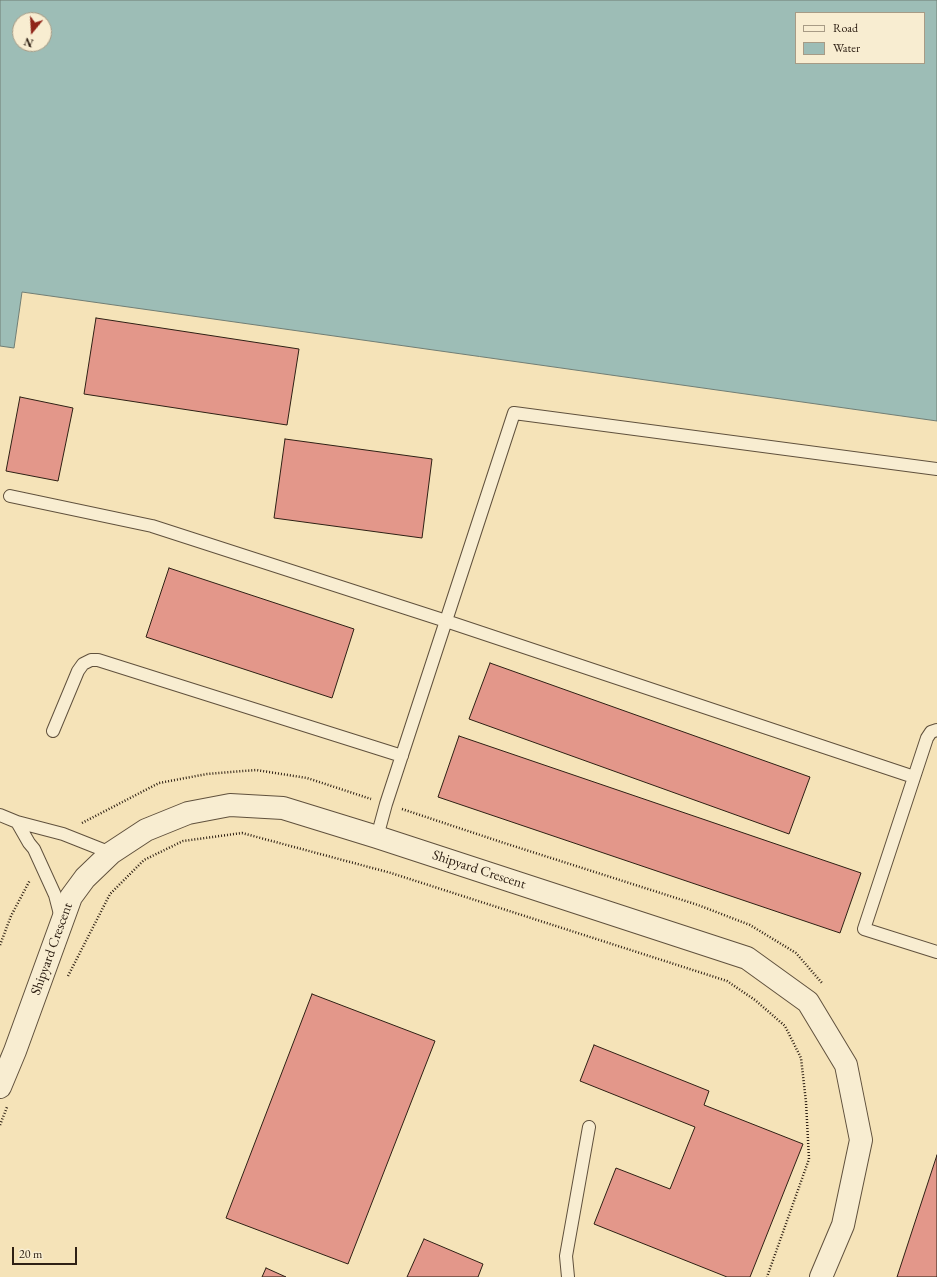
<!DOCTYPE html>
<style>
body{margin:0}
#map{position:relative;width:937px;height:1277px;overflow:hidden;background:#f5e3b8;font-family:"EB Garamond",serif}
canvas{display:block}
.legend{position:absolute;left:795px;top:12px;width:130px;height:52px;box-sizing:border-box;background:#f8edd1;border:1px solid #a79b85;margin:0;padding:5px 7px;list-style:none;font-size:12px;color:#2e2014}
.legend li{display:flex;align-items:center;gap:8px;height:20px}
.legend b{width:20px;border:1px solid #a79b85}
.north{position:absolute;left:12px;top:12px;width:40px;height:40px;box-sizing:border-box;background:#f8edd1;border:1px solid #a79b85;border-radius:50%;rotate:198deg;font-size:11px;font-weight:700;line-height:16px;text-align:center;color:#2e2014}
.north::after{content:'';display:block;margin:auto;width:14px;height:18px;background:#8f2418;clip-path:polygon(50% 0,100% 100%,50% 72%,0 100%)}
.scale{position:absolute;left:12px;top:1247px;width:65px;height:18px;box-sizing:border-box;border:2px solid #2e2014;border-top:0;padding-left:5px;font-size:12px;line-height:14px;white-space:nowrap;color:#2e2014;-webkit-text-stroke:3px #f8edd1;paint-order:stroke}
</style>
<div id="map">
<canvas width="937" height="1277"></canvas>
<ul class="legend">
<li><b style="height:5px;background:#f8edd1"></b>Road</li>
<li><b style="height:11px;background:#9dbdb6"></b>Water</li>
</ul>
<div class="north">N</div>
<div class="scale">20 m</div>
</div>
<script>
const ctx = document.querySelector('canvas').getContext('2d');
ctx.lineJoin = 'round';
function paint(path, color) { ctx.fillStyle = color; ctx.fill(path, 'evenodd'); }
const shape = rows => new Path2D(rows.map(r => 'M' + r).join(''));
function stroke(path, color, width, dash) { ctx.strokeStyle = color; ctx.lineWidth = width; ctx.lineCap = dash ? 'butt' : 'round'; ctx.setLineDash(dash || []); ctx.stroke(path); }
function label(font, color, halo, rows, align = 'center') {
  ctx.font = font + ' "EB Garamond",serif'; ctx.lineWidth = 3.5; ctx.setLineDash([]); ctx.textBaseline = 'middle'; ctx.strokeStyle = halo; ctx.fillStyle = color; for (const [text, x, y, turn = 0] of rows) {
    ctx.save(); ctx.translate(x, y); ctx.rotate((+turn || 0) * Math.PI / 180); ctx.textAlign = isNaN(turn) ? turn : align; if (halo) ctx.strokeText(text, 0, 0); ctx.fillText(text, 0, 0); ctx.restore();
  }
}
const water = shape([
 [0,0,937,0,937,421,22,292,14,348,0,346,0,0],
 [796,13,924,13,924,63,796,63,796,13],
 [20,20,44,20,44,44,20,44,20,20]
]);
paint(water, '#9dbdb6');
stroke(water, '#717e75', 1);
const building = shape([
 [96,318,299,349,287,425,84,394,96,318],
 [20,397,73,408,58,481,6,471,20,397],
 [285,439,432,459,422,538,274,518,285,439],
 [169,568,354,629,332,698,146,637,169,568],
 [490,663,810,777,789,834,469,719,490,663],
 [459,736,861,873,840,933,438,797,459,736],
 [312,994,435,1041,348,1264,226,1218,312,994],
 [594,1045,709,1091,704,1105,803,1144,750,1277,727,1277,594,1224,616,1168,670,1189,695,1127,580,1081,594,1045],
 [937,1155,937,1277,897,1277,937,1155],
 [424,1239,483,1264,478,1277,407,1277,424,1239],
 [266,1268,286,1277,262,1277,266,1268]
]);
paint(building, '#e3978a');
stroke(building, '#2e2014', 1);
const service = shape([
 [10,496,152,526,446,621,914,777],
 [937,730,931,732,927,738,864,929,937,952],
 [53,731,78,671,83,664,91,660,98,660,402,756],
 [0,815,17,822,63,834,111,853],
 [17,822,29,843,34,849,55,895,61,918],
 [377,837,386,804,514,413,937,469],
 [568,1277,566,1256,589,1127]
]);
const minor = shape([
 [0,1087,15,1051,71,897,85,878,111,853,146,830,188,813,230,805,283,808,377,837,747,958,808,1002,846,1065,861,1140,843,1225,821,1277]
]);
stroke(service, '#60513d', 14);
stroke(minor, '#60513d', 24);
stroke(shape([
 [402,809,501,842,698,905,750,925,796,953,822,983],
 [82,823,159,783,207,774,256,770,307,778,371,799],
 [0,945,11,916,30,880],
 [68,976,110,894,144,860,183,841,242,833,391,873,727,981,755,1000,785,1026,801,1058,806,1102,809,1159,767,1277],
 [0,1125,7,1107]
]), '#2e2014', 2.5, [1, 2]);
stroke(service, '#f8edd1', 12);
stroke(minor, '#f8edd1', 22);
label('14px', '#2e2014', '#f8edd1', [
 ["Shipyard Crescent",479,870,18],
 ["Shipyard Crescent",52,949,-70]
]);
</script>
